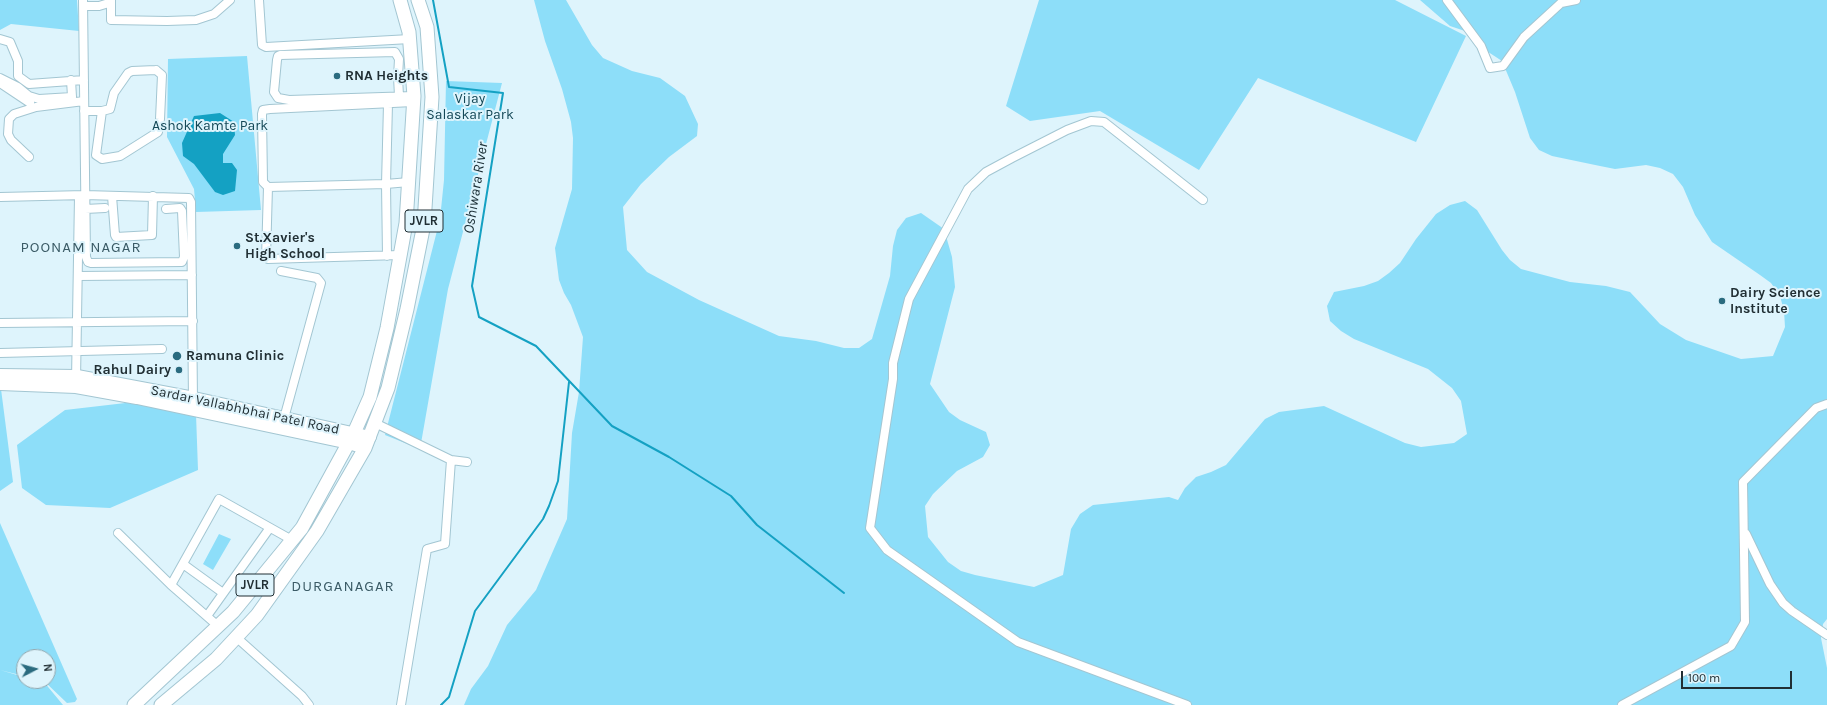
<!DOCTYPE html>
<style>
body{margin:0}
#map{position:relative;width:1827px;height:705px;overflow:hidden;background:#def4fc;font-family:Karla,sans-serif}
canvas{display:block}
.north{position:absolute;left:16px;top:649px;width:40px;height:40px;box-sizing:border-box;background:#def4fc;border:1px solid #92a5ac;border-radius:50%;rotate:84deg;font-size:11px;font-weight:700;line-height:16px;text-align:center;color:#212f34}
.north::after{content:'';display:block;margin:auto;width:14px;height:18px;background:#2a6b7f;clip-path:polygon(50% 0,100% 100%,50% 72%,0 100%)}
.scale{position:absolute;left:1681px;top:671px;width:111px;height:18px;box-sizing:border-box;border:2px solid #212f34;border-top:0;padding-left:5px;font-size:12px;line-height:14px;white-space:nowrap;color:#212f34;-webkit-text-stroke:3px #def4fc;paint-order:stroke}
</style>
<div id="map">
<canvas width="1827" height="705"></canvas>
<div class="north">N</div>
<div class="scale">100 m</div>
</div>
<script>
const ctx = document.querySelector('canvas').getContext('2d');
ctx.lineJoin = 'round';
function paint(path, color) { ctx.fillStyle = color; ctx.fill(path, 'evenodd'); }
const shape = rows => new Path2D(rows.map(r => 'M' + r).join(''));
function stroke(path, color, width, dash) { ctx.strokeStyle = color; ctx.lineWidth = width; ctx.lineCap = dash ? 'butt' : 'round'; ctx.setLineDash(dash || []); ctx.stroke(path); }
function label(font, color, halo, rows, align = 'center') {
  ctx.font = font + ' Karla,sans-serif'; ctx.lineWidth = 4; ctx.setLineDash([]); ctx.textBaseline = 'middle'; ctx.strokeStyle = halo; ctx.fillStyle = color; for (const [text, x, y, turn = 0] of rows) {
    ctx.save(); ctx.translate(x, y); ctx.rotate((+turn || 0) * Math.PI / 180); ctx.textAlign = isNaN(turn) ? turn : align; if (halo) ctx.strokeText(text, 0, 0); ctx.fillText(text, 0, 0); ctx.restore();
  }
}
paint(shape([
 [0,0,77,0,79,31,11,24,0,30],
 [534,0,566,0,592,45,603,58,632,71,660,78,685,96,698,124,697,136,669,157,641,184,623,207,627,250,647,272,699,300,779,336,816,341,844,348,859,348,872,339,890,276,893,246,897,230,906,218,921,213,944,229,952,257,955,287,930,384,949,412,960,420,986,432,990,445,983,457,957,471,933,494,925,506,928,537,948,562,961,571,975,575,1034,587,1063,575,1071,529,1080,514,1093,505,1169,497,1178,500,1185,488,1196,477,1211,472,1226,465,1265,419,1279,412,1324,406,1405,443,1421,447,1454,443,1467,434,1461,401,1452,388,1428,369,1354,339,1341,331,1330,321,1327,306,1334,292,1364,286,1378,281,1389,273,1400,263,1416,239,1436,214,1450,205,1465,201,1477,210,1502,250,1510,260,1521,269,1570,282,1606,286,1630,292,1660,324,1686,340,1741,359,1773,356,1785,327,1784,311,1780,296,1771,283,1760,275,1712,242,1695,215,1683,187,1673,174,1660,168,1646,165,1615,169,1600,166,1552,156,1539,150,1530,138,1515,92,1502,61,1476,44,1465,31,1450,26,1420,0,1827,0,1827,619,1823,624,1821,638,1827,668,1827,705,464,705,471,689,488,666,507,625,536,590,567,519,572,433,579,392,583,337,571,305,564,293,559,280,555,248,572,189,573,138,571,122,562,89,545,41],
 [1039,0,1395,0,1466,36,1416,142,1258,78,1199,170,1100,111,1030,121,1006,106],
 [247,56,261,210,196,212,194,189,167,137,168,59],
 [446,81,502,83,448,289,420,449,385,435,440,219,444,180],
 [0,389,1,389,13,482,0,491],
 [134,402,196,414,198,470,110,508,46,505,22,488,17,445,65,410],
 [0,523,77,699,75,702,67,703,44,681,48,681,48,657,24,657,24,676,0,670],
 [219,534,231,539,213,570,203,564],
 [0,670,24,677,24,681,44,682,63,705,0,705]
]), '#8ddef9');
paint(shape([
 [220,113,234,122,235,135,223,154,223,163,232,163,237,170,235,191,223,195,215,192,194,164,183,156,182,143,194,116]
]), '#14a1c3');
stroke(shape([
 [433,0,449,87,503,93,472,286,479,317,536,346,612,426,669,457,731,496,757,525,844,593],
 [441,705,449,697,475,611,543,519,549,506,558,481,569,382]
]), '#14a1c3', 2);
const minor = shape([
 [83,0,86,257,88,262,91,263,182,262,184,257,182,211,180,208,166,209],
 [111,0,111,20,167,21,196,20,214,14,230,0],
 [259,0,262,45,266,47,410,39],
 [1447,0,1481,46,1490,68,1503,66,1524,37,1561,3,1576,0],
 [83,6,99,6,109,3],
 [0,39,10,42,18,61,18,76,29,84,84,80],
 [156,70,162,75,160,119,158,132,120,156,102,159,96,155,102,111,110,109,114,93,128,73,132,71,156,70],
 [412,75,398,77,399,59,395,52,280,55,278,56,277,60,274,92,278,98,289,100,414,96],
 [398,77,399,96],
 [0,78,18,87,29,96,39,99,72,97,71,80],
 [0,83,30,103],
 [84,111,102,111],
 [29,157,11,140,8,134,9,119,14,114,36,107,84,101],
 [409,182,386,184,268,187,263,182,262,114,263,110,270,109,413,102],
 [268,187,266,258,268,259,400,255],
 [112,196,115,235,116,237,152,235,153,196],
 [0,197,85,195,189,198,191,202,193,401],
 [85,209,105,208],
 [387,256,386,184,388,104],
 [281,271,317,278,321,283,283,422],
 [78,276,192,275],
 [0,323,193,321],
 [0,353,162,349],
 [76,380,79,196],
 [375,423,451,460,445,544,427,549,401,705],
 [451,460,467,462],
 [118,533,171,585,218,626],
 [1746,534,1770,584,1783,603,1792,611,1827,635],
 [183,564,223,593],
 [171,585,219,499,292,540],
 [207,616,269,529],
 [236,637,302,696,309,705],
 [1187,705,1018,642,887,550,870,528,893,379,893,363,909,299,968,189,986,172,1012,158,1067,130,1091,121,1104,122,1203,200],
 [1622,705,1731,646,1745,622,1743,482,1816,408,1827,404]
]);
const secondary = shape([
 [0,375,77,376,194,398,370,437],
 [0,384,76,387,137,398,349,443,365,448]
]);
const primary = shape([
 [134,705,233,612,302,528,354,433,370,397,387,328,406,223,414,96,409,32,400,0],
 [161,705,216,659,257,615,317,531,365,448,388,388,407,309,424,224,432,97,427,27,418,0]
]);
stroke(minor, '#a3c6d2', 10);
stroke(secondary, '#a3c6d2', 14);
stroke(primary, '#a3c6d2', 15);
stroke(minor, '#fff', 8);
stroke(secondary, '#fff', 12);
stroke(primary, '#fff', 13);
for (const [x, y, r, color] of [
 [337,76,4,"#2a6b7f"],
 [237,246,4,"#2a6b7f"],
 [1722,301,4,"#2a6b7f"],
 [177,356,5,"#2a6b7f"],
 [179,370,4,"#2a6b7f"]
]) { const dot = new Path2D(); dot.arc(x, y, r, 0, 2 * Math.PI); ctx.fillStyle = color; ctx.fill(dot); stroke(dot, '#def4fc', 1.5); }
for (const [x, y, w] of [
 [424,221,38],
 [255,585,38]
]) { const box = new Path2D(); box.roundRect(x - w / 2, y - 11, w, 22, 3); ctx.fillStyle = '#def4fc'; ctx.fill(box); stroke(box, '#212f34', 1); }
label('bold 13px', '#212f34', null, [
 ["JVLR",424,221],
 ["JVLR",255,585]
]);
label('bold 14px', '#212f34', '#def4fc', [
 ["RNA Heights",345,76],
 ["St.Xavier's",245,238],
 ["High School",245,254],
 ["Dairy Science",1730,293],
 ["Institute",1730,309],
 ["Ramuna Clinic",186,356],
 ["Rahul Dairy",171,370,"right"]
], 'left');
label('14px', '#134756', '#def4fc', [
 ["Vijay",470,99],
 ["Salaskar Park",470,115],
 ["Ashok Kamte Park",210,126]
]);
label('14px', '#212f34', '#def4fc', [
 ["Sardar Vallabhbhai Patel Road",245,410,12]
]);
label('italic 15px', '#1a2e35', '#def4fc', [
 ["Oshiwara River",476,188,-81]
]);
ctx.letterSpacing = '1px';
label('15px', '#3b5b66', '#def4fc', [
 ["POONAM NAGAR",81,248],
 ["DURGANAGAR",343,587]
]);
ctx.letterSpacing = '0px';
</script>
